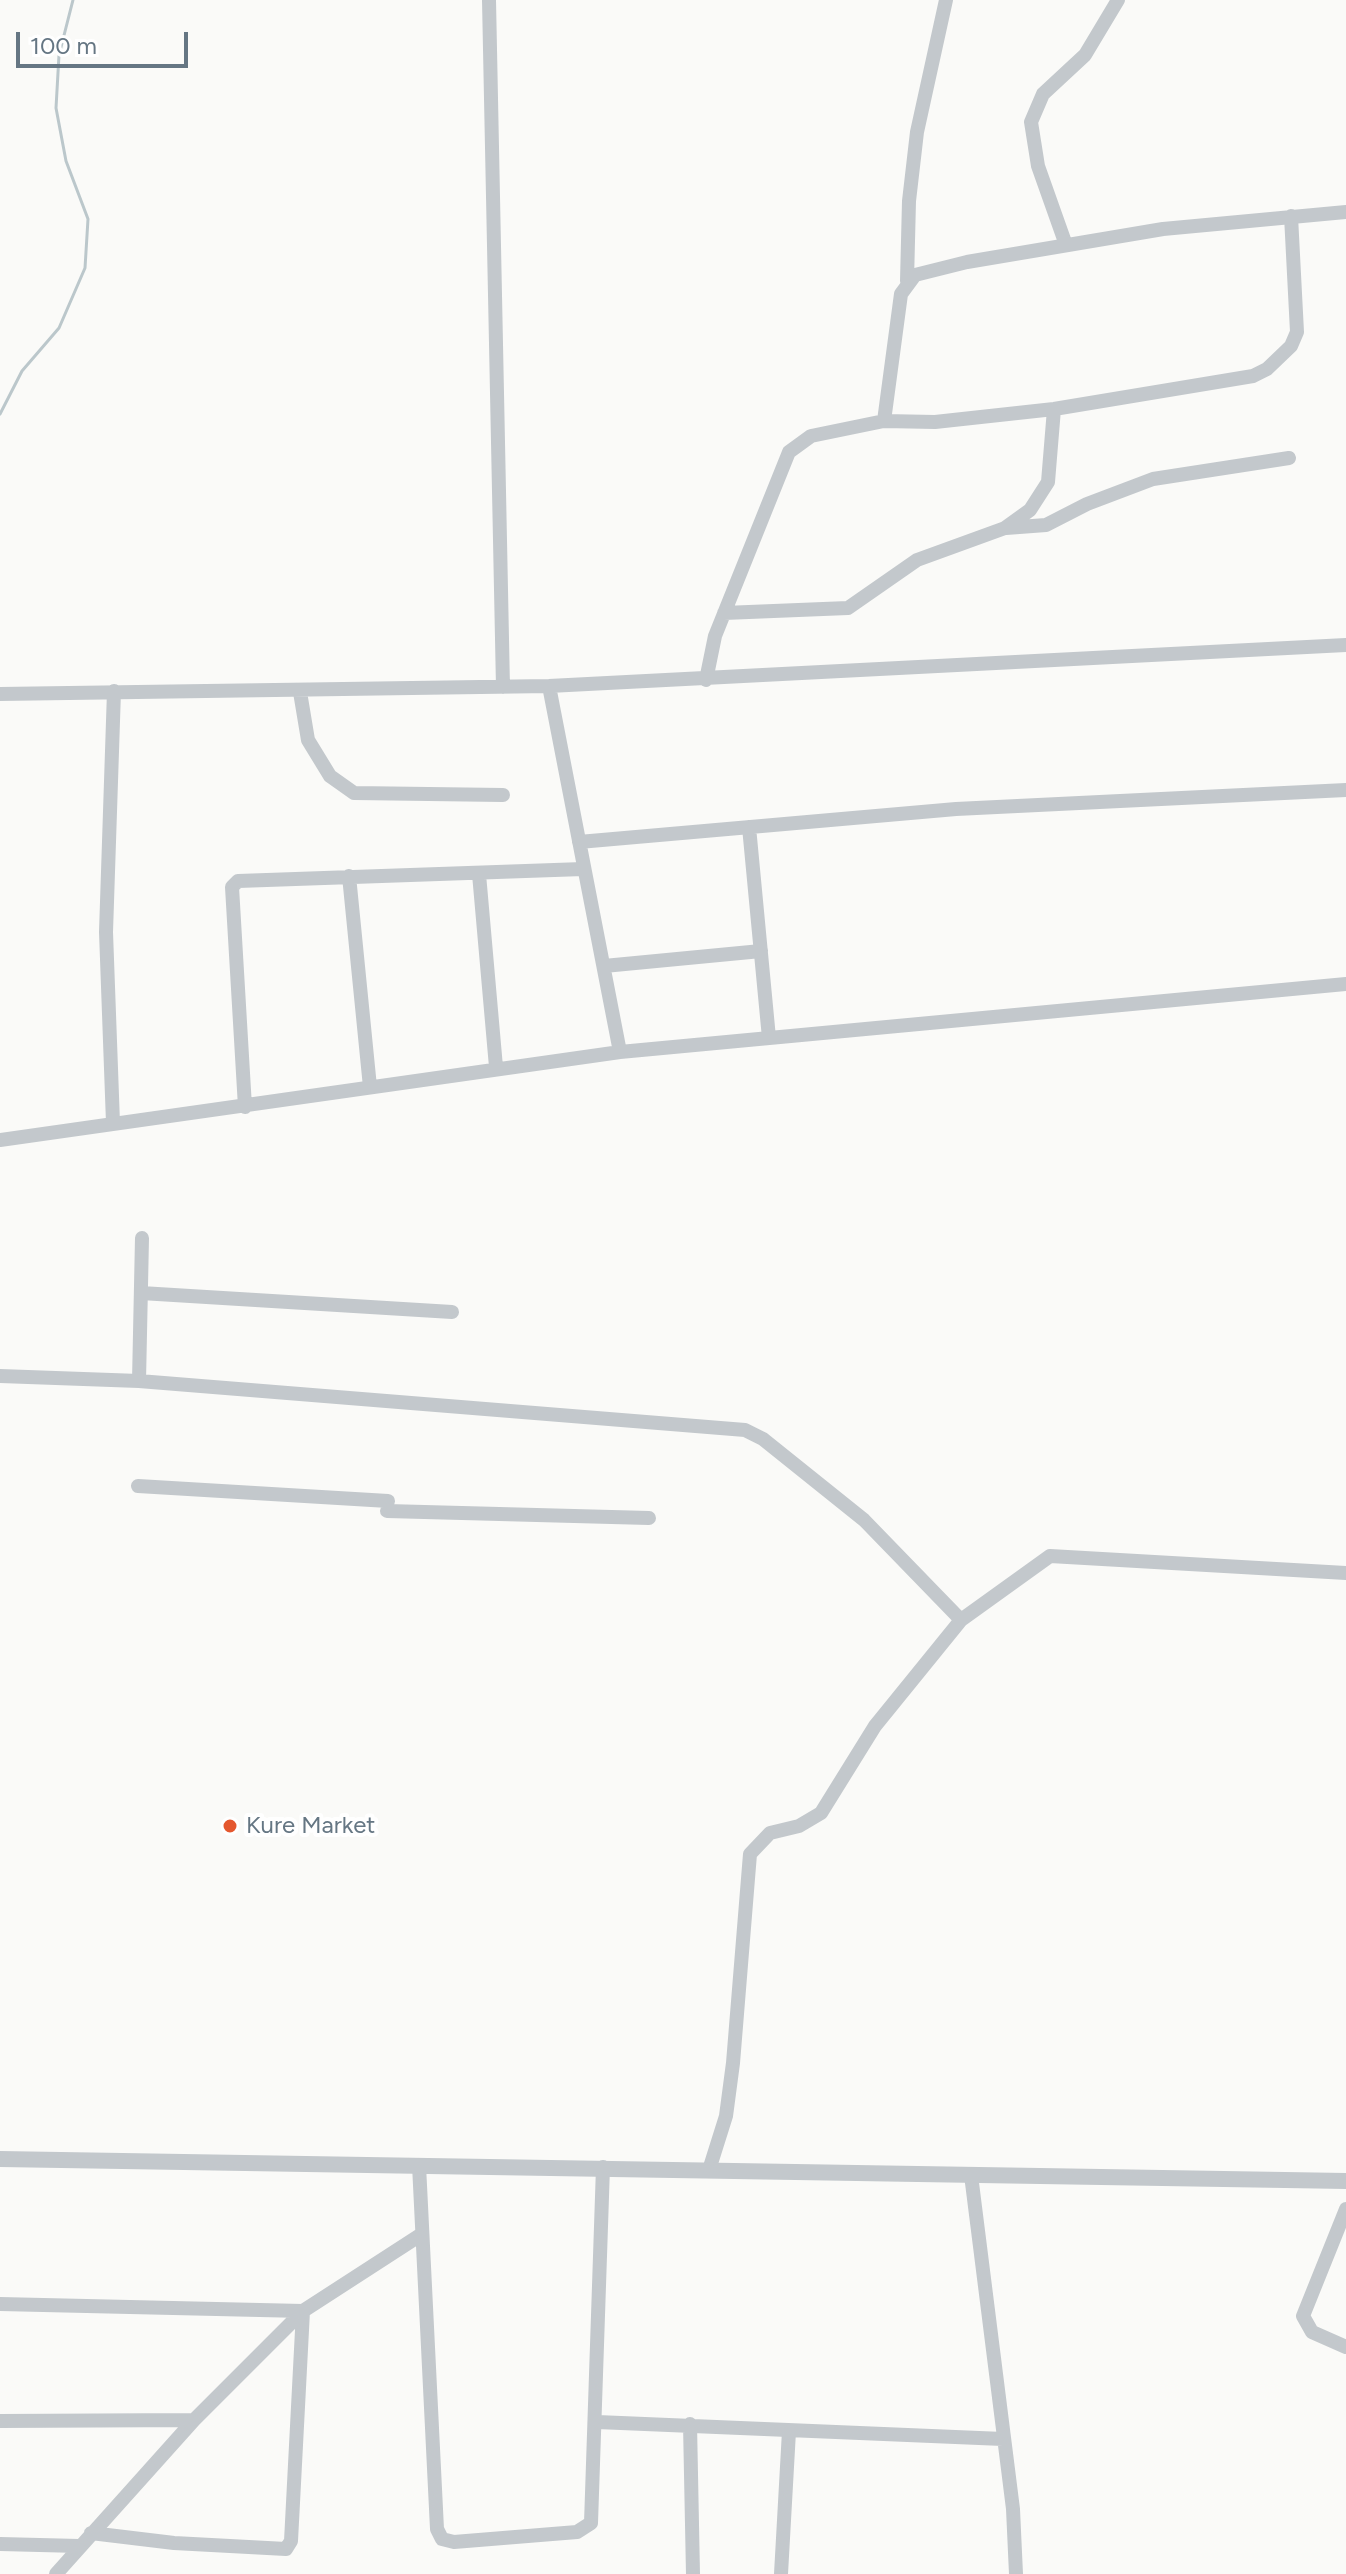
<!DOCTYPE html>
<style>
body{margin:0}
#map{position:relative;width:1346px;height:2574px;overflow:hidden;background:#fafaf8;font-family:Figtree,sans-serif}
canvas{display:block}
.scale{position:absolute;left:16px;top:32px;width:172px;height:36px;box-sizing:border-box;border:4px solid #657683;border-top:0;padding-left:10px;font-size:24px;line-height:28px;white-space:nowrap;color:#657683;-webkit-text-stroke:6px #fff;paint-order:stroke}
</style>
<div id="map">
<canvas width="1346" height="2574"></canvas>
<div class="scale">100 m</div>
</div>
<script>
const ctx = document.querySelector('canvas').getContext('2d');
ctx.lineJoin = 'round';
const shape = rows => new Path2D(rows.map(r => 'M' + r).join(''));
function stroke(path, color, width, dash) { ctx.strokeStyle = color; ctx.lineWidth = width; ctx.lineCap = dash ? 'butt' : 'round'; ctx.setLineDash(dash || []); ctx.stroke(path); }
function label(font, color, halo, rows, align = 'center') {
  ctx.font = font + ' Figtree,sans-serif'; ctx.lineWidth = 8; ctx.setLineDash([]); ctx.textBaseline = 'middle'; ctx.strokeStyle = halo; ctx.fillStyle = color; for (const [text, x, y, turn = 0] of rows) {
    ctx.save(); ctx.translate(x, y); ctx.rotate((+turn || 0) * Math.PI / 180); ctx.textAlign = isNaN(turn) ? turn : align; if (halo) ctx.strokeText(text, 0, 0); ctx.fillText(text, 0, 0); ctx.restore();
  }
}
stroke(shape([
 [0,414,22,371,59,328,85,268,88,219,66,161,56,108,59,55,73,0]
]), '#bbc7cb', 3);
stroke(shape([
 [489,0,503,687],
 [1066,245,1038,166,1031,122,1043,94,1085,55,1118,0],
 [907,281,909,201,917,132,946,0],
 [884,421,935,422,1054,409,1253,376,1267,369,1291,346,1297,332,1291,216],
 [1006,528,1046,525,1087,504,1153,479,1289,458],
 [724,613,848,608,917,560,1005,528,1030,510,1048,482,1054,409],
 [706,680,715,636,789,452,811,436,884,421,901,294,915,275,967,262,1163,229,1346,212],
 [549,686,620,1052],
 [300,692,308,740,330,776,354,793,503,795],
 [0,694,549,686,1346,645],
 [749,827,769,1038],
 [579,842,956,809,1346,790],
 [479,874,496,1067],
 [349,876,370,1087],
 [604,966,761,951],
 [245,1107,232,887,238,881,583,869],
 [113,1123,106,932,114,691],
 [0,1140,620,1052,1346,984],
 [141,1293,452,1312],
 [0,1376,139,1381,745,1430,763,1439,864,1520,961,1620],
 [139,1381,142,1238],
 [138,1486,388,1501],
 [387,1511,649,1518],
 [419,2165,437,2529,442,2539,454,2542,577,2532,591,2523,603,2167],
 [709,2170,726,2116,733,2063,750,1854,770,1833,799,1826,821,1813,875,1726,961,1620,1050,1556,1346,1573],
 [971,2175,1013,2509,1016,2574],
 [1346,2209,1303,2316,1312,2332,1346,2347],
 [0,2304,303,2311,291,2541,286,2549,174,2543,91,2533],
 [0,2421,194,2420],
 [597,2422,1003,2439],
 [690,2424,693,2574],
 [0,2544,79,2546],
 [56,2574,194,2420,303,2311,422,2234],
 [781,2574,789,2431]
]), '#c3c8cc', 14);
stroke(shape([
 [0,2159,1346,2181]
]), '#c3c8cc', 16);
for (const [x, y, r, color] of [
 [230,1826,8,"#e4572e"]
]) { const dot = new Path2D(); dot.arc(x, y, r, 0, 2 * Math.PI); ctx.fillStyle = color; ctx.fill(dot); stroke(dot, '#fff', 3); }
label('24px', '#657683', '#fff', [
 ["Kure Market",246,1826]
], 'left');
</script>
